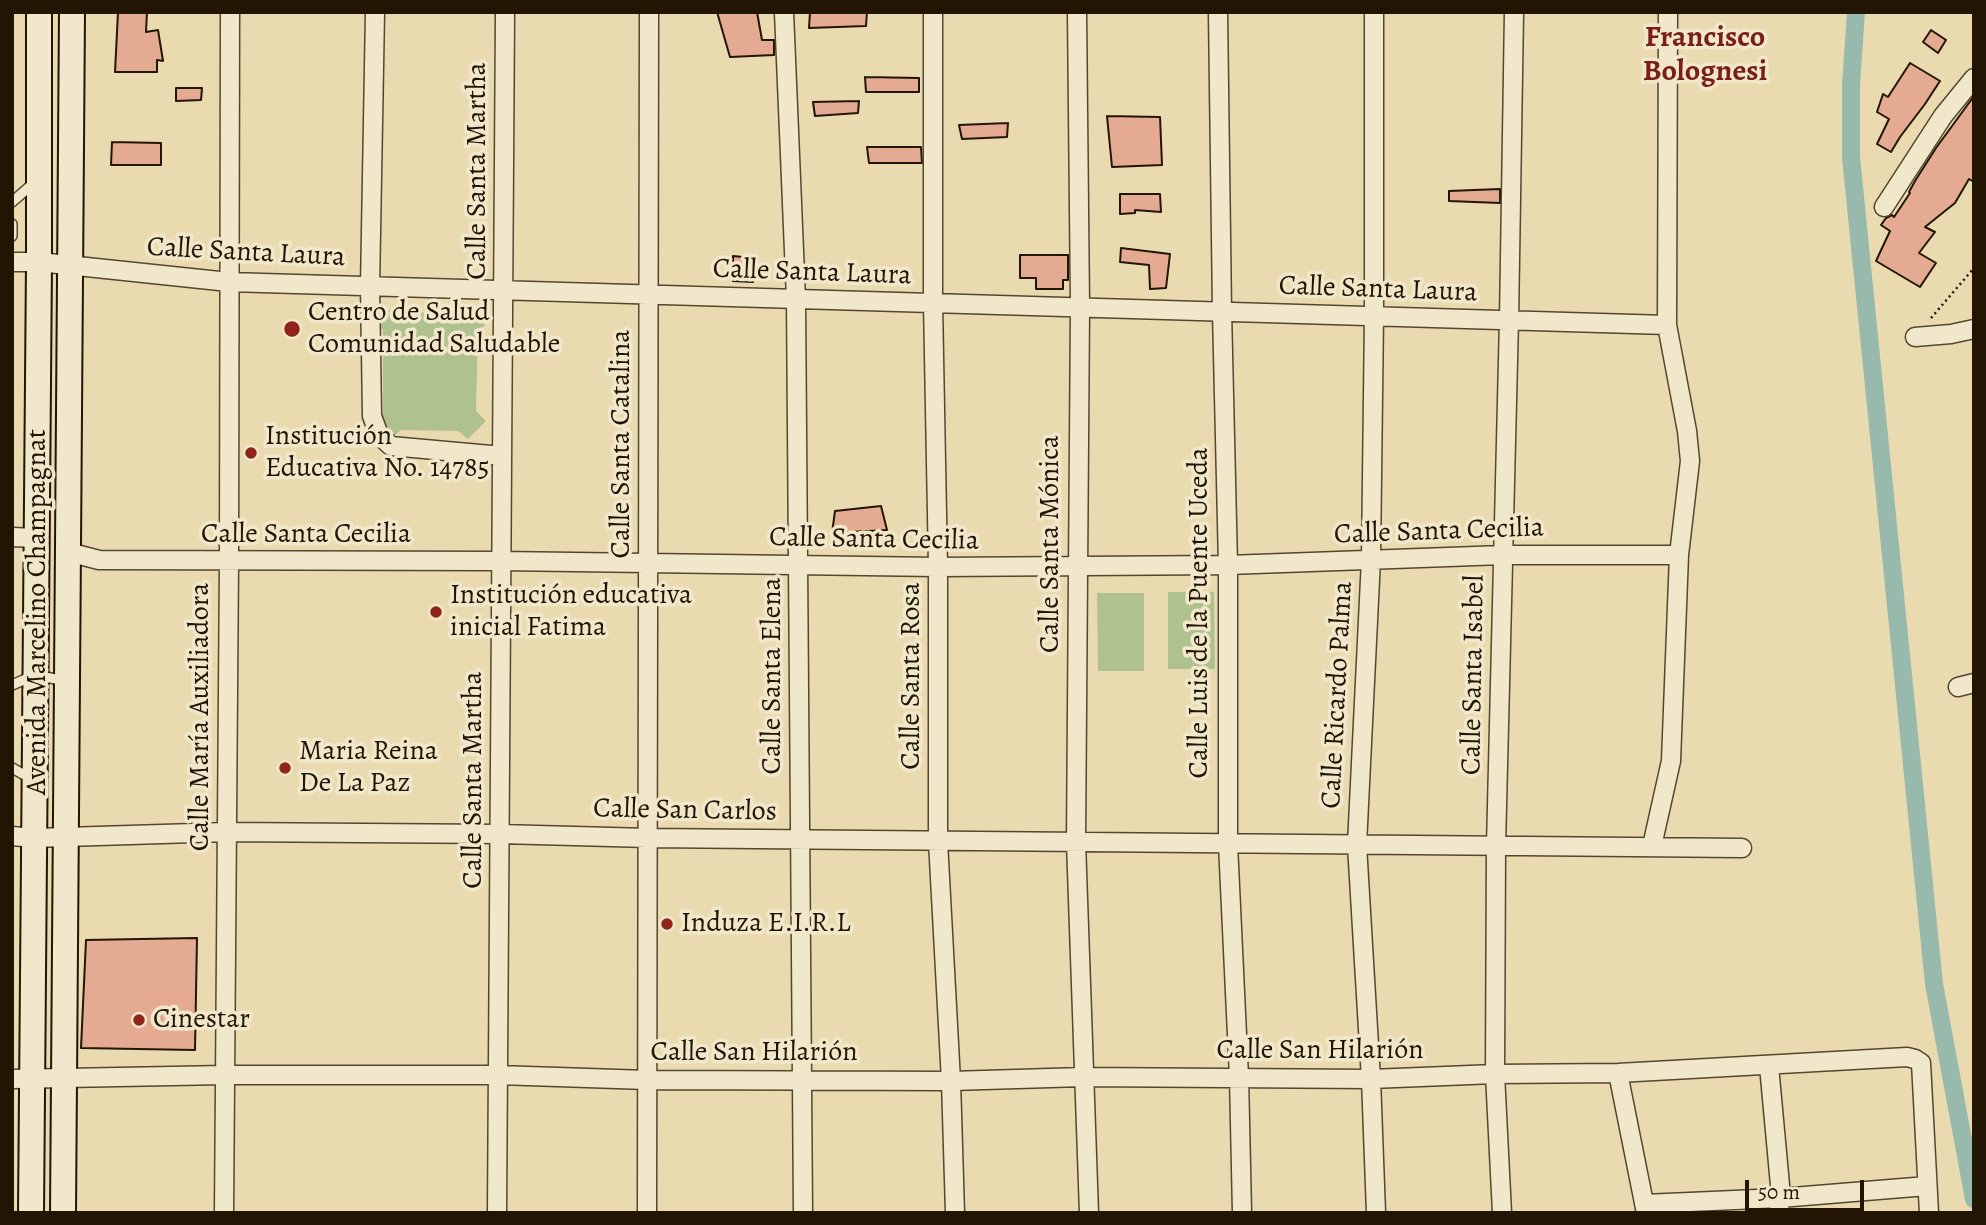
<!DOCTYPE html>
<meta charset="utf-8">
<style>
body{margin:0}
#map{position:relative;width:1986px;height:1225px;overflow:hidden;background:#eadaaf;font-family:Alegreya,serif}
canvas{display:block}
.frame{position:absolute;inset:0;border:14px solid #231504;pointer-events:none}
.scale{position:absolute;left:1745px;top:1180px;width:119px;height:32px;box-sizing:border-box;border:4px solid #231504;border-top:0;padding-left:9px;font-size:21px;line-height:24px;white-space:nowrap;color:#231504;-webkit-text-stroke:5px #f1e7cb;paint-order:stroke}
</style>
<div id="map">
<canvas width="1986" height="1225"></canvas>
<div class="frame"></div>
<div class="scale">50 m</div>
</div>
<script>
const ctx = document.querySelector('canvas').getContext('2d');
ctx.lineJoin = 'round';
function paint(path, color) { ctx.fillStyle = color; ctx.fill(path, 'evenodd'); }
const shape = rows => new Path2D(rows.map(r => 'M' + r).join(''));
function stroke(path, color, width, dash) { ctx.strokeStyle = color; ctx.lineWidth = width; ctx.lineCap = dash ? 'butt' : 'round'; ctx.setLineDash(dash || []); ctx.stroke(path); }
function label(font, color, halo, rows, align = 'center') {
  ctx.font = font + ' Alegreya,serif'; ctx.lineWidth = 7; ctx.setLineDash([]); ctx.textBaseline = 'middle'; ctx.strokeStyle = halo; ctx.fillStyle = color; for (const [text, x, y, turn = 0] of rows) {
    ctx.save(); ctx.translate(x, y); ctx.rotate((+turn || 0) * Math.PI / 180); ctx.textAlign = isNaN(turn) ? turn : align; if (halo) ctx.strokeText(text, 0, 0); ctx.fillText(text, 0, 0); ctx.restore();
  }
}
paint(shape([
 [467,305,485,325,478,331,476,411,486,421,468,439,458,431,401,430,393,437,377,423,383,415,383,330,376,322,394,306,401,312,459,313],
 [1168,592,1214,592,1215,669,1168,669],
 [1097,593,1144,593,1144,671,1098,671]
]), '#b0c190');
stroke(shape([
 [1856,12,1851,85,1851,157,1934,984,1974,1199]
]), '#98baad', 18);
const building = shape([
 [118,12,147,12,146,32,158,30,163,61,157,60,157,72,115,72,118,12],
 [717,12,757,12,762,40,774,40,774,55,730,57,717,12],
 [810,12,867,12,866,26,809,28,810,12],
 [1931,30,1946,40,1938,53,1923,42,1931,30],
 [1910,63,1940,81,1925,104,1900,137,1891,152,1877,144,1889,119,1877,112,1883,94,1888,97,1910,63],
 [865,77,919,78,919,92,866,92,865,77],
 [176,88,202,88,201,100,176,101,176,88],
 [1974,96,1974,182,1969,179,1955,203,1925,227,1935,232,1919,253,1936,263,1920,287,1876,261,1890,231,1881,225,1886,218,1892,215,1894,217,1910,193,1909,192,1915,181,1936,148,1974,96],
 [859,101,858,113,815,116,813,102,859,101],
 [1107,116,1160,117,1162,165,1112,167,1107,116],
 [1008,123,1007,137,962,139,959,125,1008,123],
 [112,142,161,143,161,165,111,165,112,142],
 [867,147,921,147,922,163,869,163,867,147],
 [1500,189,1500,203,1449,201,1449,191,1500,189],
 [1120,194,1160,194,1161,212,1135,210,1135,213,1120,214,1120,194],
 [1121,248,1170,254,1166,288,1150,289,1149,265,1120,262,1121,248],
 [1020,255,1068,255,1068,280,1063,280,1063,289,1036,289,1036,278,1020,278,1020,255],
 [733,256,753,258,753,282,733,281,733,256],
 [881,506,887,530,832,533,835,511,881,506],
 [197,938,195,1050,81,1048,86,940,197,938]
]);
paint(building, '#e4ab92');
stroke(building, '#231504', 2);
const lane = shape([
 [12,202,35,182],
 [12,224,12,236],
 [12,685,35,675,66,681],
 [12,768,32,779]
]);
const street = shape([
 [375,12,370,287,372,416,379,435,391,446,502,456],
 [784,12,796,299,803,1213],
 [933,12,933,303,938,567,938,841,951,1081,955,1213],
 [1077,12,1080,307,1076,842,1089,1213],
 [1218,12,1222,311,1228,565,1228,844,1239,1077,1242,1213],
 [1374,12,1374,315,1371,559,1357,845,1371,1079,1376,1213],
 [1884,207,1943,116,1974,78],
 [12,262,39,262,229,282,1667,325],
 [1915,337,1951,334,1974,329],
 [12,537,36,538],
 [68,552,99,560,501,561,938,567,1228,565,1503,555,1679,555],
 [1958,687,1974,683],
 [12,836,34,838,226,832,500,834,648,838,1742,848],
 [1652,846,1671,761,1679,555,1690,461,1687,431,1667,325,1668,12],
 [1769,1066,1780,1185,1779,1213],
 [1618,1073,1646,1213],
 [12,1079,225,1075,498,1075,647,1080,951,1081,1083,1077,1371,1079,1495,1074,1618,1073,1907,1057,1915,1059,1921,1063,1929,1213],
 [1644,1204,1780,1198,1927,1186],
 [224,1213,229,561,230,12],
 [497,1213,505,12],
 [647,1213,649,12],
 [1502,1213,1495,1074,1496,846,1509,320,1514,12]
]);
const secondary = shape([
 [31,1213,39,262,39,12],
 [63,1213,72,12]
]);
stroke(lane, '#55462f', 12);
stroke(street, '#55462f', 21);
stroke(secondary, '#231504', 28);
stroke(shape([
 [1931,318,1974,268]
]), '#231504', 2.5, [2, 3.5]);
stroke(lane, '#f1e7cb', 9);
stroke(street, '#f1e7cb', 18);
stroke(secondary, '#f1e7cb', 24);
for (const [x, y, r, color] of [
 [292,329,9,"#8f2418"],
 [251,453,7,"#8f2418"],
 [436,612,7,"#8f2418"],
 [285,768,7,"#8f2418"],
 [667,924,7,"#8f2418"],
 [139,1020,7,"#8f2418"]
]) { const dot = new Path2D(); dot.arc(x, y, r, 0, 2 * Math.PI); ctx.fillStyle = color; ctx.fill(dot); stroke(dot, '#f1e7cb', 2.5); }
label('28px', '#231504', '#f1e7cb', [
 ["Calle Santa Martha",478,171,-90],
 ["Calle Santa Laura",246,253,3],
 ["Calle Santa Laura",812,273,2],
 ["Calle Santa Laura",1378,290,2],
 ["Calle Santa Catalina",622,444,-90],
 ["Calle Santa Cecilia",1439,532,-2],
 ["Calle Santa Cecilia",306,535],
 ["Calle Santa Cecilia",874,540,1],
 ["Calle Santa Mónica",1051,544,-90],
 ["Avenida Marcelino Champagnat",38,612,-90],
 ["Calle Luis de la Puente Uceda",1200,613,-90],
 ["Calle Santa Isabel",1474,675,-89],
 ["Calle Santa Elena",773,676,-90],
 ["Calle Santa Rosa",912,676,-90],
 ["Calle Ricardo Palma",1338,695,-87],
 ["Calle María Auxiliadora",201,717,-90],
 ["Calle Santa Martha",474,780,-90],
 ["Calle San Carlos",685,811,1],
 ["Calle San Hilarión",1320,1051],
 ["Calle San Hilarión",754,1053]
]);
label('28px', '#231504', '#f1e7cb', [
 ["Centro de Salud",308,313],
 ["Comunidad Saludable",308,345],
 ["Institución",265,437],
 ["Educativa No. 14785",265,469],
 ["Institución educativa",450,596],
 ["inicial Fatima",450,628],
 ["Maria Reina",299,752],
 ["De La Paz",299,784],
 ["Induza E.I.R.L",681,924],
 ["Cinestar",153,1020]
], 'left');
label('bold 30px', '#7a1f14', '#f1e7cb', [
 ["Francisco",1705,39],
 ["Bolognesi",1705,73]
]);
</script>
